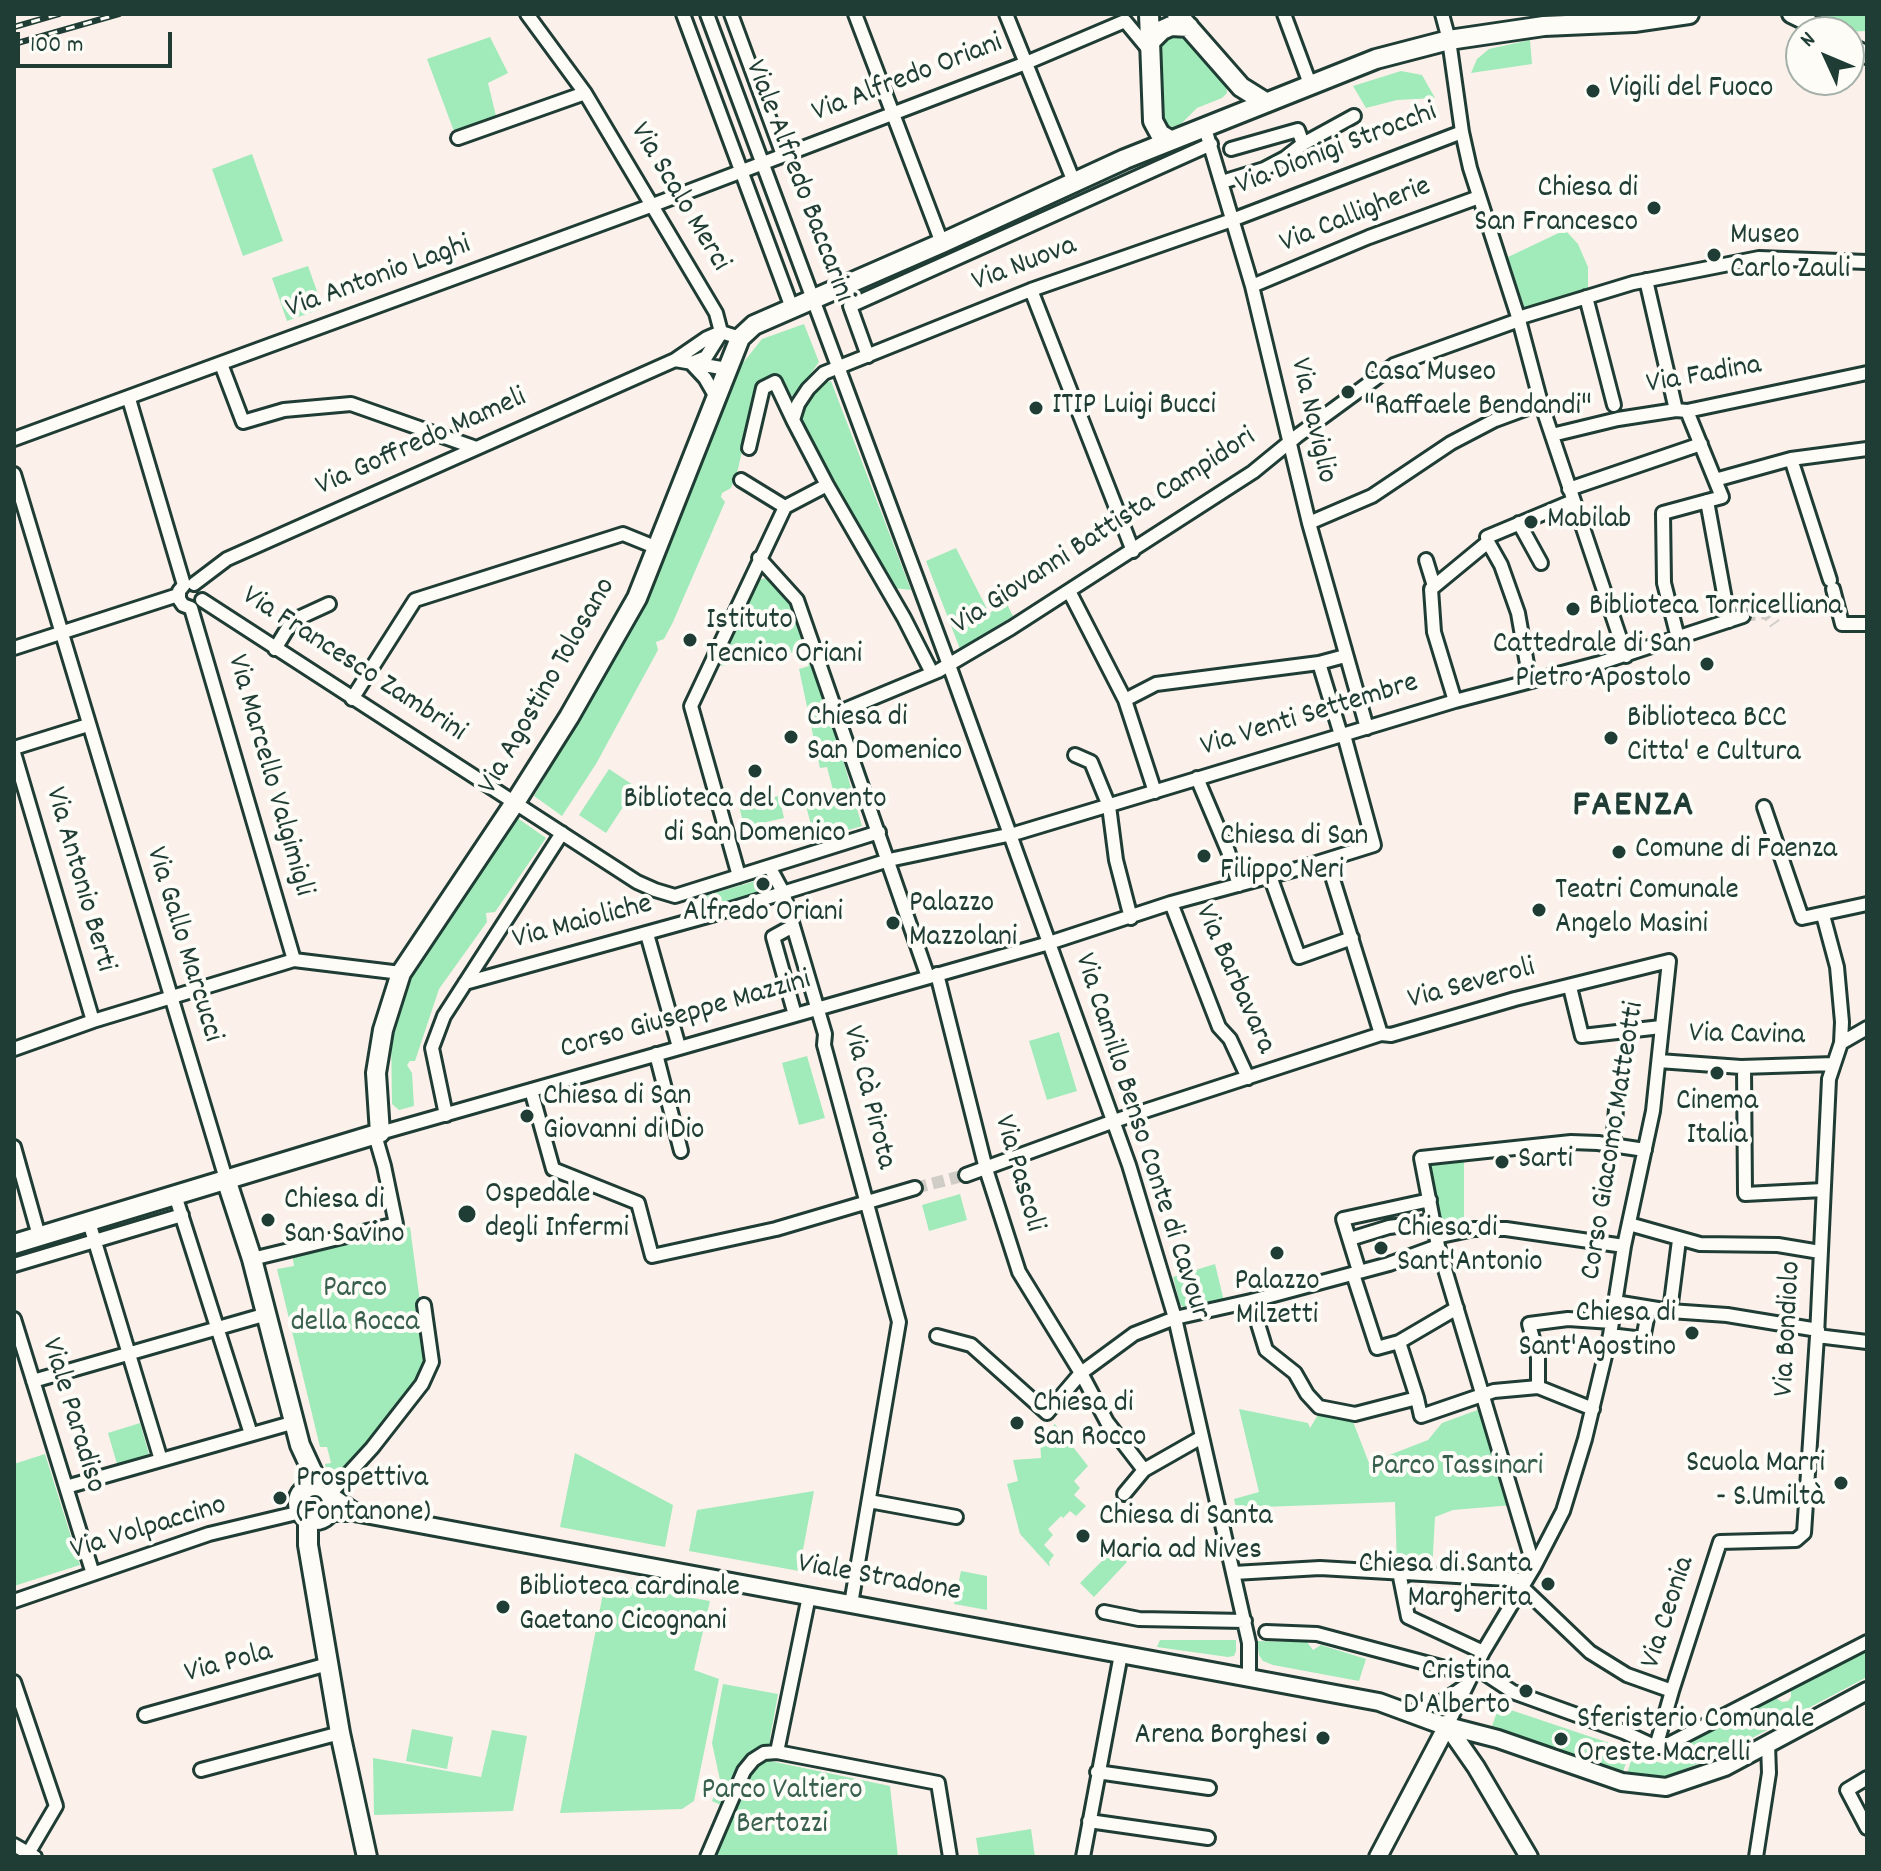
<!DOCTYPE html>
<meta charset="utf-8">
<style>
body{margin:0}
#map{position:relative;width:1881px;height:1871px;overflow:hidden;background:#fcf0eb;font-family:Dekko,sans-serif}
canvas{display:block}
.frame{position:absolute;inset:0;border:16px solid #1f3d34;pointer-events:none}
.north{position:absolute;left:1785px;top:16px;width:80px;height:80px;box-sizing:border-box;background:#fdfcf7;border:2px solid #a4b0a9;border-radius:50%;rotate:314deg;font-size:22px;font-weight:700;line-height:32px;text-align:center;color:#1f3d34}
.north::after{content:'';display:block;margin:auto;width:28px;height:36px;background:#1f3d34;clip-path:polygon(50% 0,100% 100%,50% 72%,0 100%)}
.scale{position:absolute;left:16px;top:32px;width:156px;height:36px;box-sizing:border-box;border:4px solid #1f3d34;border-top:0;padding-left:10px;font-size:24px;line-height:28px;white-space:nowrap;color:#1f3d34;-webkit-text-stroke:6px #fdfcf7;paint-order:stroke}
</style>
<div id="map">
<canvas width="1881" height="1871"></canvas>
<div class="frame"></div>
<div class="north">N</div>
<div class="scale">100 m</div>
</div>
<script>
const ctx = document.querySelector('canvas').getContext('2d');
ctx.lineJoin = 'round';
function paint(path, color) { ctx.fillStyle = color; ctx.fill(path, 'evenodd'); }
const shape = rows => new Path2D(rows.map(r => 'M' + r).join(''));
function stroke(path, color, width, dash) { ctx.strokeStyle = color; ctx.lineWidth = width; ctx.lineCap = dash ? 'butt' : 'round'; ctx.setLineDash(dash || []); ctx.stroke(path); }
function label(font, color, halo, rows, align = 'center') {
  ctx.font = font + ' Dekko,sans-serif'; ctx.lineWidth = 8; ctx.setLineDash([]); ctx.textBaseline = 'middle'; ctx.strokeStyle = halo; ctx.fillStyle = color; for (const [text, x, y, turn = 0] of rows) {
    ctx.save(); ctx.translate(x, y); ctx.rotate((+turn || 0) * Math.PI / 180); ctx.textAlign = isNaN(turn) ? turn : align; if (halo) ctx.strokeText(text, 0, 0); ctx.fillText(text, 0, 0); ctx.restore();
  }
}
paint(shape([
 [1819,14,1867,14,1867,31,1845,32,1829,24],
 [1170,33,1186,35,1226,84,1227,93,1222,98,1197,108,1177,128,1166,125,1162,120,1157,45],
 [490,37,508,73,488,83,496,116,455,134,427,59],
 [1530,40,1532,64,1471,73,1477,59,1489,49],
 [1401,71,1422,75,1435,98,1397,100,1366,108,1353,86],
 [252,154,283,241,243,256,212,169],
 [1565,230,1578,244,1588,267,1588,289,1525,310,1508,257],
 [308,266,323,308,287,321,272,278],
 [804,324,819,362,795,396,789,395,772,374,758,384,737,473,731,488,722,493,721,497,725,502,673,622,664,639,656,642,658,650,596,764,562,816,534,796,647,604,699,465,742,364,762,339],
 [831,381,911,590,894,588,803,425,803,404,817,385],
 [956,548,989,613,1007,604,1013,616,960,649,926,561],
 [768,578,775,581,793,602,810,645,862,826,815,840,805,802,834,794,827,767,820,768,799,669,809,666,805,650,720,666,757,583,761,579],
 [609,769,636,787,606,833,579,815],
 [779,796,784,818,744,827,739,805],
 [516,817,546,838,495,912,486,913,487,922,439,989,415,1061,410,1061,407,1065,412,1073,414,1106,399,1110,392,1104,391,1032,413,970],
 [762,879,770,882,778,891,720,909,720,899,712,896,709,903,714,911,706,913,701,897],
 [1059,1032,1077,1091,1047,1100,1029,1041],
 [807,1056,825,1118,799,1125,782,1063],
 [1464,1159,1464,1227,1443,1230,1430,1164],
 [960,1194,967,1220,929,1231,922,1205],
 [410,1227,428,1362,404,1401,337,1481,327,1474,325,1464,331,1463,327,1447,320,1447,277,1269,294,1266,292,1254],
 [1215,1264,1224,1301,1185,1309,1180,1304,1173,1277],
 [1483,1408,1513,1505,1453,1510,1435,1517,1432,1571,1397,1568,1395,1502,1236,1508,1234,1499,1259,1492,1239,1409,1308,1423,1310,1428,1321,1410,1352,1419,1369,1463,1428,1440,1442,1423],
 [140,1423,149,1454,117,1464,108,1433],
 [1055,1424,1088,1466,1074,1481,1080,1488,1074,1495,1086,1506,1076,1516,1070,1511,1063,1518,1061,1516,1048,1529,1053,1535,1044,1545,1054,1555,1049,1562,1050,1567,1020,1534,1007,1484,1018,1481,1013,1460,1041,1458,1040,1439],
 [575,1453,673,1505,665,1547,560,1527],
 [45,1454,80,1565,14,1586,14,1464],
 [814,1491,799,1571,689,1551,697,1510],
 [1114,1549,1127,1562,1094,1597,1080,1583],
 [961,1571,987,1576,987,1610,954,1604],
 [605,1583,710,1601,694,1670,719,1679,694,1801,682,1809,560,1813],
 [1160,1640,1236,1640,1236,1651,1234,1656,1228,1657,1157,1647],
 [1257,1641,1307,1642,1313,1650,1321,1645,1366,1659,1359,1681,1273,1665,1263,1661,1259,1655],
 [1867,1650,1867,1677,1720,1755,1665,1777,1627,1773,1635,1749,1652,1755,1655,1761,1661,1763,1666,1759,1667,1752,1776,1698,1782,1702,1788,1701,1791,1697,1791,1690],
 [723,1684,778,1694,770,1738,770,1761,890,1786,898,1857,716,1857,734,1811,712,1801,720,1780,712,1743],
 [1499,1706,1630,1750,1623,1772,1491,1729],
 [412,1729,453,1737,447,1769,406,1761],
 [492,1730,527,1736,513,1811,374,1815,373,1758,481,1777],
 [1031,1829,1035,1857,979,1857,976,1838]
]), '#a1eab9');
stroke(shape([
 [1743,616,1767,613,1775,624],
 [915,1188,966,1175]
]), '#d0ccc6', 12, [12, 6]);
const minor = shape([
 [527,14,585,93,716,313,721,332],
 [683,14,792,308],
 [707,14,949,665,1129,1165,1175,1318,1249,1643,1249,1676],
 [731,14,783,155],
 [855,14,942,243],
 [1006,14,1074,182],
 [1284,14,1310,84],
 [1442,14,1449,40,1462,132,1470,168,1519,320,1541,403,1626,656],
 [1125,21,1149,50],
 [1204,125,1252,286,1309,523,1367,728],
 [458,138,585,93],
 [1231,149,1298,130,1303,144,1354,116],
 [1222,182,1264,169,1285,158,1303,144],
 [1646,280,1676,410],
 [1252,286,1369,237,1479,197],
 [1031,290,1133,551],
 [1586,297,1614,405],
 [1518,318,1633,283,1759,258,1867,262],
 [868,356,850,306,1211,144],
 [675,360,727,369],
 [690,362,705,378,716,397],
 [694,362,706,357,721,333],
 [221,364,243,422,284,410,351,404,476,448],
 [129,399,184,585,179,591,179,599,183,605,191,608,294,960],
 [1552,435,1618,419,1676,410,1687,411,1867,373],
 [14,439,653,205,1026,63,1125,21],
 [749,448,763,388,775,382,793,420],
 [1791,459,1830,580],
 [14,474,226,1179],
 [741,480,785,507],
 [1715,480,1791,459,1867,449],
 [1569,489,1701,444],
 [1707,501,1729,621],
 [1309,523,1372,496,1451,443,1495,420,1541,403],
 [1519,523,1541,563],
 [1488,542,1501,565,1518,613,1530,681],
 [759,558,797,600,928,977],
 [1426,560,1434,586],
 [194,584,227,559,675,360,707,338,721,332,740,338],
 [1833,589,1842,624,1867,624],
 [1069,591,1125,700,1155,792],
 [202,600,637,882,655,890,675,896,879,832],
 [1678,638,1664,583,1663,513,1722,497,1687,411],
 [14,648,178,595],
 [275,649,292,621,329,604],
 [1319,663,1341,735],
 [932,673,904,618,827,485,793,420,798,404,808,389,824,373,1031,290,1232,220,1462,132],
 [352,699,415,600,623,534,655,547],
 [1125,700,1156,684,1319,663,1345,656],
 [1455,701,1434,632,1431,589,1488,542,1487,537,1573,501],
 [837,713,938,671,1011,628,1253,472,1297,436,1394,365,1519,320],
 [14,748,88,725],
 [14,753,93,1021],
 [1075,755,1091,762,1109,806,1116,860,1131,918],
 [1197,778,1228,851,1239,885],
 [1764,807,1802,918,1867,904],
 [1327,860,1381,1034],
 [770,868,783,892,825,1034,824,1045,899,1322,851,1604],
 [739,876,691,706,785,507,827,485],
 [1270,876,1299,957,1352,938],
 [1171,903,1219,1027,1230,1039,1248,1078],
 [721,912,889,860,1017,833,1455,701,1600,663,1743,616],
 [793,926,773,937,795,1015],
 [647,934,679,1047],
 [937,974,986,1169,1019,1272,1081,1373,1107,1422,1144,1470],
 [465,983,715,914],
 [1570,987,1582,1036,1661,1027],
 [1841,1043,1867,1028],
 [14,1049,93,1021,294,960,401,973],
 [656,1054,681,1151],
 [1659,1061,1741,1067,1834,1064],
 [1744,1067,1745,1194,1823,1190],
 [531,1090,553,1169,638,1203,652,1256,776,1229,915,1188],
 [446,1115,432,1048,444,1016,562,833],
 [380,1133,1049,943,1171,903,1297,869,1374,845,1344,735],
 [1613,1145,1616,1109],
 [14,1147,39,1236],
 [966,1175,1117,1120,1381,1034,1391,1035,1515,999,1669,961,1653,1111,1624,1246,1610,1335,1585,1439,1563,1511,1534,1567,1483,1652,1448,1724],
 [175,1195,251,1434],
 [89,1222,161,1460],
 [1629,1224,1700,1244,1778,1245,1820,1252],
 [1436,1237,1474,1229,1506,1229,1624,1246],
 [1350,1239,1389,1227,1434,1221],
 [252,1259,396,1224,384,1166,375,1135],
 [14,1265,182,1215],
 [1359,1271,1343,1219,1430,1200],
 [1353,1274,1377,1348,1399,1342,1417,1398],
 [1251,1301,1266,1350,1295,1373,1307,1394,1319,1407,1355,1414,1417,1398,1421,1416,1494,1391,1538,1387,1593,1409],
 [1615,1302,1670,1311,1727,1315,1818,1330],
 [1670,1311,1679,1240],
 [14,1319,93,1574],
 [1610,1335,1643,1339,1649,1308],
 [937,1336,971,1345,1047,1413,1081,1373,1134,1334,1175,1318,1251,1301,1389,1264,1438,1246],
 [1817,1336,1867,1342],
 [1399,1342,1457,1308],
 [33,1381,267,1314],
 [1538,1387,1538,1357,1529,1324,1568,1319,1612,1322],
 [66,1487,295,1422],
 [330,1494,372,1448,422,1384,432,1362,424,1305],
 [1124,1494,1144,1470,1202,1437],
 [869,1501,956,1517],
 [1534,1567,1438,1246,1421,1158,1571,1142,1598,1143,1645,1150],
 [1399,1572,1408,1617,1483,1652],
 [1234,1573,1320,1568,1525,1580],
 [1522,1587,1590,1652,1627,1675,1672,1691],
 [14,1601,209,1534,301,1512],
 [1104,1612,1139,1619,1245,1621],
 [1266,1632,1317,1634,1471,1675],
 [1475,1667,1513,1692,1624,1732,1656,1747,1663,1747,1867,1642],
 [14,1682,56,1806,26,1857],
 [1421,1709,1445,1700,1464,1687],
 [145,1715,328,1664],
 [1656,1747,1672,1691,1720,1542,1796,1540,1804,1533,1817,1336,1829,1079,1841,1043,1842,1022,1837,967,1823,915],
 [777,1752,809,1596],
 [201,1770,340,1733],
 [1097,1772,1209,1788],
 [1867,1778,1847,1790,1867,1828],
 [1089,1821,1208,1838],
 [14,1845,35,1857],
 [707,1857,744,1771,753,1760,764,1753,777,1752,938,1783,950,1857],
 [1083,1857,1121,1654],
 [1756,1857,1769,1773,1768,1744]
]);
const tertiary = shape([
 [1791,14,1828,32],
 [1849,46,1867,55],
 [331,1496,354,1512],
 [330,1512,354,1512,1379,1702,1436,1723,1498,1739,1622,1782,1666,1787,1725,1767,1867,1691],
 [1446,1724,1476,1767,1529,1857],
 [1378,1857,1448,1724]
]);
const secondary = shape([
 [1149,14,1153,121,1160,134,1170,140],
 [1177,14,1241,87,1265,102],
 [1149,43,1162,30,1171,26,1189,27],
 [226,1179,252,1259,300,1445,319,1486],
 [14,1244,380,1133,376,1073,383,1030,401,973,516,801,569,717,637,598,740,338,754,325,942,243,1125,159,1376,59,1449,40,1544,26,1634,22,1689,14],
 '298 1503a17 17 0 1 1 34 0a17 17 0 1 1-34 0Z',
 [308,1518,308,1545,340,1733,367,1857]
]);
stroke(minor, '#1f3d34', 18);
stroke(tertiary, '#1f3d34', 22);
stroke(secondary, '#1f3d34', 24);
stroke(minor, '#fdfcf7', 12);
stroke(tertiary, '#fdfcf7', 16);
stroke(secondary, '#fdfcf7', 18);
const rail = shape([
 [14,27,59,14],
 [14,44,119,14]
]);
stroke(rail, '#1f3d34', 6);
stroke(rail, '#fdfcf7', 3, [9]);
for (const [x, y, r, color] of [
 [1593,91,8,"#1f3d34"],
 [1654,208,8,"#1f3d34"],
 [1714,255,8,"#1f3d34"],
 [1348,392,8,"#1f3d34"],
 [1036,408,8,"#1f3d34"],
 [1531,522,8,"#1f3d34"],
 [1573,609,8,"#1f3d34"],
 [690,640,8,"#1f3d34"],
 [1707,664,8,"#1f3d34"],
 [791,737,8,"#1f3d34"],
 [1611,738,8,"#1f3d34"],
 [755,771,8,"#1f3d34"],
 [1619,852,8,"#1f3d34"],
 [1204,856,8,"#1f3d34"],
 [763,884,8,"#1f3d34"],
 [1539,910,8,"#1f3d34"],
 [893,923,8,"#1f3d34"],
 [1717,1073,8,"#1f3d34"],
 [527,1116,8,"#1f3d34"],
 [1502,1162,8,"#1f3d34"],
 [467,1214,10,"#1f3d34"],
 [268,1220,8,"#1f3d34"],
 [1381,1248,8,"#1f3d34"],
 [1277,1253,8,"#1f3d34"],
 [1692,1333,8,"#1f3d34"],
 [1017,1423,8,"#1f3d34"],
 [1841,1483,8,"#1f3d34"],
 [280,1498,8,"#1f3d34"],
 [1083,1536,8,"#1f3d34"],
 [1548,1584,8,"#1f3d34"],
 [503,1607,8,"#1f3d34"],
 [1526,1691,8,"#1f3d34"],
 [1323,1738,8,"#1f3d34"],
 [1561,1739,8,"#1f3d34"]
]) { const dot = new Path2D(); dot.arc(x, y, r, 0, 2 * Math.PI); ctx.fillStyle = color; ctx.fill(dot); stroke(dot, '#fdfcf7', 3); }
label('30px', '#1f3d34', '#fdfcf7', [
 ["Via Alfredo Oriani",908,80,-21],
 ["Via Dionigi Strocchi",1337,151,-21],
 ["Viale Alfredo Baccarini",797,182,69],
 ["Via Scalo Merci",678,198,59],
 ["Via Calligherie",1356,217,-22],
 ["Via Nuova",1025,266,-21],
 ["Via Antonio Laghi",379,279,-20],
 ["Via Fadina",1704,377,-10],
 ["Via Naviglio",1311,421,77],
 ["Via Goffredo Mameli",422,444,-24],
 ["Via Giovanni Battista Campidori",1105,533,-33],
 ["Via Francesco Zambrini",353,666,33],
 ["Via Agostino Tolosano",549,687,-60],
 ["Via Venti Settembre",1310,717,-17],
 ["Via Marcello Valgimigli",268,776,74],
 ["Via Antonio Berti",78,880,74],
 ["Via Maioliche",583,924,-15],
 ["Via Gallo Marcucci",182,945,73],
 ["Via Barbavara",1233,980,66],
 ["Via Severoli",1472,986,-15],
 ["Corso Giuseppe Mazzini",686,1017,-16],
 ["Via Cavina",1747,1037,1],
 ["Via Cà Pirota",867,1098,76],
 ["Via Camillo Benso Conte di Cavour",1140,1137,72],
 ["Corso Giacomo Matteotti",1615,1141,-81],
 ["Via Pascoli",1017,1174,74],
 ["Via Bondiolo",1790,1329,-87],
 ["Viale Paradiso",71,1416,73],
 ["Via Volpaccino",149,1530,-17],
 ["Viale Stradone",879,1580,10],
 ["Via Ceonia",1670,1613,-72],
 ["Via Pola",229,1665,-15]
]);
label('30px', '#1f3d34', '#fdfcf7', [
 ["Vigili del Fuoco",1609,91],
 ["Chiesa di",1638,191,"right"],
 ["San Francesco",1638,225,"right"],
 ["Museo",1730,238],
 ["Carlo Zauli",1730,272],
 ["Casa Museo",1364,375],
 ["\"Raffaele Bendandi\"",1364,409],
 ["ITIP Luigi Bucci",1052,408],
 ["Mabilab",1547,522],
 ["Biblioteca Torricelliana",1589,609],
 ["Istituto",706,623],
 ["Tecnico Oriani",706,657],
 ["Cattedrale di San",1691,647,"right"],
 ["Pietro Apostolo",1691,681,"right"],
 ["Chiesa di",807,720],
 ["San Domenico",807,754],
 ["Biblioteca BCC",1627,721],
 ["Citta' e Cultura",1627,755],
 ["Biblioteca del Convento",755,802,"center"],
 ["di San Domenico",755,836,"center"],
 ["Chiesa di San",1220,839],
 ["Filippo Neri",1220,873],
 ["Comune di Faenza",1635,852],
 ["Teatri Comunale",1555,893],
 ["Angelo Masini",1555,927],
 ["Palazzo",909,906],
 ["Mazzolani",909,940],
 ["Alfredo Oriani",763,915,"center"],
 ["Chiesa di San",543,1099],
 ["Giovanni di Dio",543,1133],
 ["Cinema",1717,1104,"center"],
 ["Italia",1717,1138,"center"],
 ["Sarti",1518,1162],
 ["Ospedale",485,1197],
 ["degli Infermi",485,1231],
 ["Chiesa di",284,1203],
 ["San Savino",284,1237],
 ["Chiesa di",1397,1231],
 ["Sant'Antonio",1397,1265],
 ["Palazzo",1277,1284,"center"],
 ["Milzetti",1277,1318,"center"],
 ["Chiesa di",1676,1316,"right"],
 ["Sant'Agostino",1676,1350,"right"],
 ["Chiesa di",1033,1406],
 ["San Rocco",1033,1440],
 ["Scuola Marri",1825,1466,"right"],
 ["- S.Umiltà",1825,1500,"right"],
 ["Prospettiva",296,1481],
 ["(Fontanone)",296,1515],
 ["Chiesa di Santa",1099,1519],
 ["Maria ad Nives",1099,1553],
 ["Chiesa di Santa",1532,1567,"right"],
 ["Margherita",1532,1601,"right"],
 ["Biblioteca cardinale",519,1590],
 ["Gaetano Cicognani",519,1624],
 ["Cristina",1510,1674,"right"],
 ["D'Alberto",1510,1708,"right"],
 ["Sferisterio Comunale",1577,1722],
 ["Oreste Macrelli",1577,1756],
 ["Arena Borghesi",1307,1738,"right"]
], 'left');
label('30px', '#39604f', '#fdfcf7', [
 ["Parco",355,1291],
 ["della Rocca",355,1325],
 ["Parco Tassinari",1457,1469],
 ["Parco Valtiero",782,1793],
 ["Bertozzi",782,1827]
]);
ctx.letterSpacing = '2px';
label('bold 38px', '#1f3d34', '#fdfcf7', [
 ["FAENZA",1634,809]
]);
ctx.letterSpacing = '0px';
</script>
